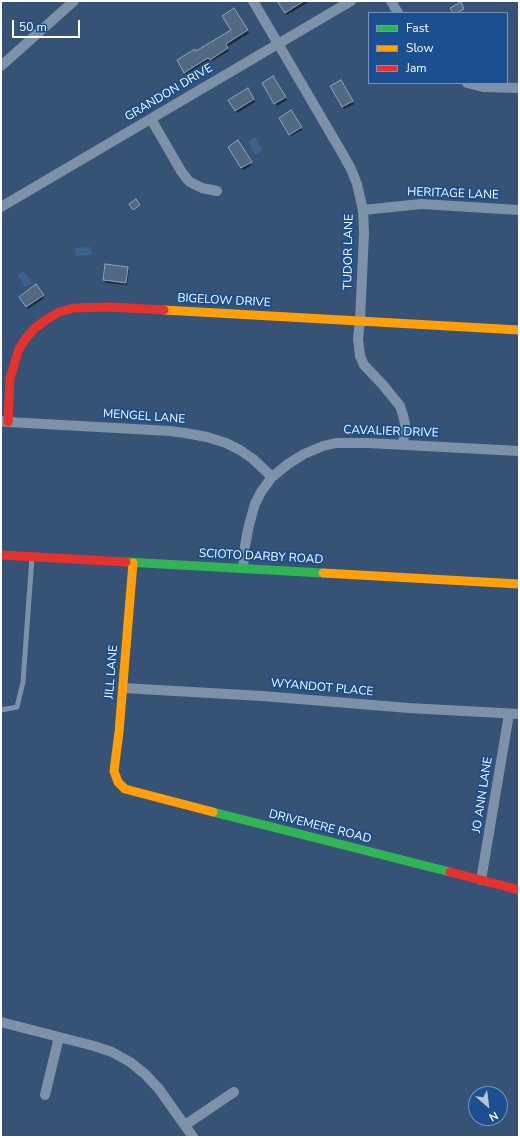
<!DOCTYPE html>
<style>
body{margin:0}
#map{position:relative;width:520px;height:1138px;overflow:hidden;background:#365274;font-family:"Nunito Sans",sans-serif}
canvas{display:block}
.frame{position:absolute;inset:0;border:2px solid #fff;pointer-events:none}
.legend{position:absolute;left:368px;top:12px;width:140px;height:72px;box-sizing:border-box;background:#1b4f8f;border:1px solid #7695bc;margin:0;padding:5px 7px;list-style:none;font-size:12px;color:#fff}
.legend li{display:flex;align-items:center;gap:8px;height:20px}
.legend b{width:20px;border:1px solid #7695bc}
.north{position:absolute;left:468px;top:1086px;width:40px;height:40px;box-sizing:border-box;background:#1b4f8f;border:1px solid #7695bc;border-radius:50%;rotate:152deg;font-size:11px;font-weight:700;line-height:16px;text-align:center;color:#fff}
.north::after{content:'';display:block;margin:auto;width:14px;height:18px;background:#b9c2ce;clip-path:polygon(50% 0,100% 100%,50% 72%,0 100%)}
.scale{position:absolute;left:12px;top:20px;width:68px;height:18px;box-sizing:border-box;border:2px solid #fff;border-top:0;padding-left:5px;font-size:12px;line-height:14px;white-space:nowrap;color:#fff;-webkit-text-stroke:3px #1b4f8f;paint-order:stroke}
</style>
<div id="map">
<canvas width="520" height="1138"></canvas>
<div class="frame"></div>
<ul class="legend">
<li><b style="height:5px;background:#30b455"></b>Fast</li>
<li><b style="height:5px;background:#ff9f0a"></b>Slow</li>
<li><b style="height:5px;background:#e5322d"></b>Jam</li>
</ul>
<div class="north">N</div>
<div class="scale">50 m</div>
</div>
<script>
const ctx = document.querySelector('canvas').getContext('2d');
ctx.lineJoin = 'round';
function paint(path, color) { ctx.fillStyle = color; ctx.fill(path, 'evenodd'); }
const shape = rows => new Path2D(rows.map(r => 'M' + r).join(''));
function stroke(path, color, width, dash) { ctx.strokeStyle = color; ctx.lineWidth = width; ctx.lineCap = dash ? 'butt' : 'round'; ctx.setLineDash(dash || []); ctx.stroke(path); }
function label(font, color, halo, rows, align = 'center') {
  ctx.font = font + ' "Nunito Sans",sans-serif'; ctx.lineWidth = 4; ctx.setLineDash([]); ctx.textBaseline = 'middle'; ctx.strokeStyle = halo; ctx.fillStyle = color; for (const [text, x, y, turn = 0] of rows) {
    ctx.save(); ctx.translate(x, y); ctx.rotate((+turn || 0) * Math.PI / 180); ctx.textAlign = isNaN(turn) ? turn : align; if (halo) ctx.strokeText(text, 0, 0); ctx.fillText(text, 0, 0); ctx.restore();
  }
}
paint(shape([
 [255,137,263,150,255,155,248,141],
 [91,247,92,255,76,256,75,248],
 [24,271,32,283,25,287,17,275]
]), '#3b618d');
paint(shape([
 [278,1,310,1,287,15],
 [234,10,249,33,227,47,229,51,212,61,211,60,186,74,178,61,196,52,233,30],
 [273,77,287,100,277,106,263,83],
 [341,81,354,104,344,109,331,87],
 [248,90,255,102,237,113,230,100],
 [291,111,302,130,291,136,280,118],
 [238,142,252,165,243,170,229,147],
 [127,268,129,270,127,285,106,283,104,280],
 [36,286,44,298,28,309,20,297]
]), '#0007');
const building = shape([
 [277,1,304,1,285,13,277,1],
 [461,2,464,9,457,13,453,13,450,8,461,2],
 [234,8,248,30,226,44,228,48,210,60,208,58,184,73,177,60,195,49,196,51,231,30,222,16,234,8],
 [273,76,286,97,274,104,262,83,273,76],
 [341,80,353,101,342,107,330,86,341,80],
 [248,88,254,99,235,111,228,100,248,88],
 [291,110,302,127,289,135,279,118,291,110],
 [238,140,252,162,241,168,228,147,238,140],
 [136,199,140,205,133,210,129,204,136,199],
 [105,264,128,267,126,283,103,280,105,264],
 [36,284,44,295,26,307,19,297,36,284]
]);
paint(building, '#526984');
stroke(building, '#92a2b6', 1);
stroke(shape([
 [1,710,17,707,23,682,32,557]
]), '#7d92a8', 5);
stroke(shape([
 [253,1,341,151,351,169,357,184,363,210,364,233,360,321,358,339,360,356,364,365,383,385,400,406,403,415,405,424,403,444],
 [391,1,398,13],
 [1,66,74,1],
 [467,83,483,87,519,88],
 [151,119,181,171,187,179,190,182,202,188,217,191],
 [1,207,351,1],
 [363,210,421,204,519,210],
 [1,421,8,422,170,431,185,433,207,437,226,443,240,450,253,459,272,477],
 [243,568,245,546,249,525,255,504,261,492,272,477,288,464,304,454,323,446,336,443,368,443,519,451],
 [123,688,262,696,409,708,519,714],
 [481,880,509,714],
 [1,1022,94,1046,112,1052,130,1062,145,1074,159,1089,193,1137],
 [45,1095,59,1037],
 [185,1125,234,1092]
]), '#7d92a8', 10);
stroke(shape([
 [126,562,323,573],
 [213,812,450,872]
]), '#30b455', 9);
stroke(shape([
 [164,310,519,330],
 [133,563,119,732,114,771,118,782,125,789,213,812],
 [323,573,519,584]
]), '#ff9f0a', 9);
stroke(shape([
 [8,422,10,378,19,349,26,338,35,328,46,320,59,312,74,308,110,307,164,310],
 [1,555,126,562],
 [450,872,519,890]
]), '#e5322d', 9);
label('12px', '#fff', '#1b4f8f', [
 ["GRANDON DRIVE",169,93,-31],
 ["HERITAGE LANE",453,194,2],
 ["TUDOR LANE",349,252,-89],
 ["BIGELOW DRIVE",224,301,3],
 ["MENGEL LANE",144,417,4],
 ["CAVALIER DRIVE",391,432,2],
 ["SCIOTO DARBY ROAD",261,557,3],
 ["JILL LANE",112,672,-85],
 ["WYANDOT PLACE",322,688,5],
 ["JO ANN LANE",483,795,-81],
 ["DRIVEMERE ROAD",320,827,14]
]);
</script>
